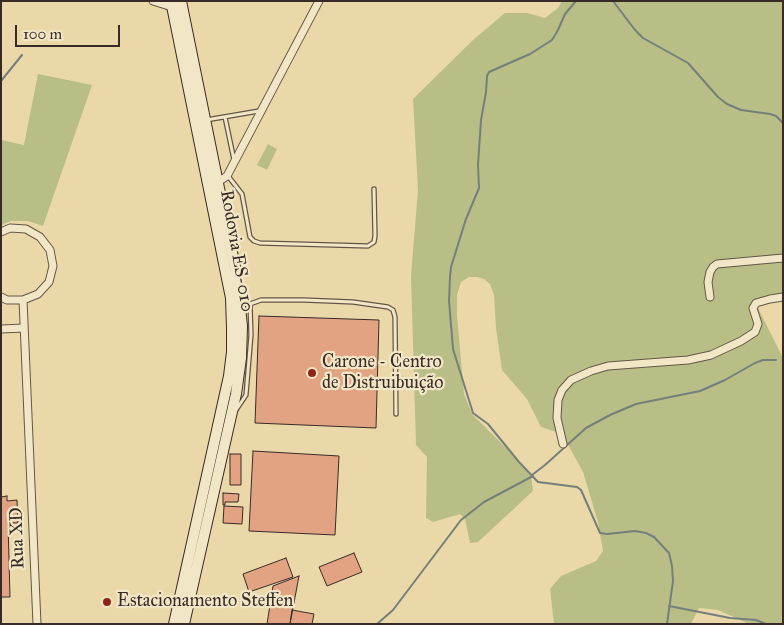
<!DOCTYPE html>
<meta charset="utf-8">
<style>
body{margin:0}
#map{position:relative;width:784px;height:625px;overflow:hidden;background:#ead8a8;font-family:"IM FELL Great Primer",serif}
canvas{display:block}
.frame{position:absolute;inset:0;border:2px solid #382b27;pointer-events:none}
.scale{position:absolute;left:15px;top:25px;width:105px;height:22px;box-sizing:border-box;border:2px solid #382b27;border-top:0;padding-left:6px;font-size:15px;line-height:18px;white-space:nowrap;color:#382b27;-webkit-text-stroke:4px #f1e6c6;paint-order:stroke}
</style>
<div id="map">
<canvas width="784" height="625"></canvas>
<div class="frame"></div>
<div class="scale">100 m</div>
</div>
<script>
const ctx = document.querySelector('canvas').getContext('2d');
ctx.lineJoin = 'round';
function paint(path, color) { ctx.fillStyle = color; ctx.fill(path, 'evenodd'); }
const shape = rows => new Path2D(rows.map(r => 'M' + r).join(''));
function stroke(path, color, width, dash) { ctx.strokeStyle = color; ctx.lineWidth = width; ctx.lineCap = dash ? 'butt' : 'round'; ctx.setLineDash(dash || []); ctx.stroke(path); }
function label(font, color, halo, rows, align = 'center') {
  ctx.font = font + ' "IM FELL Great Primer",serif'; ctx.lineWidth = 4.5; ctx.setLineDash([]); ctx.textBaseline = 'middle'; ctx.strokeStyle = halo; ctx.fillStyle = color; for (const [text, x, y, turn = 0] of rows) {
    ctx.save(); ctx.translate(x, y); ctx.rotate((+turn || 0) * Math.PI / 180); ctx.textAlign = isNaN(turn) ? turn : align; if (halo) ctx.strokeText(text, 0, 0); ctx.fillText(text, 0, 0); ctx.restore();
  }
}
paint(shape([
 [562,1,783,1,783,301,756,304,783,358,783,624,749,624,718,610,699,608,691,624,554,624,550,589,561,576,596,561,603,551,598,522,583,472,565,439,559,433,541,427,527,399,502,370,496,328,494,295,490,284,484,279,477,277,469,277,461,282,457,295,457,315,464,394,472,414,513,455,531,476,533,491,478,542,470,543,465,519,460,514,433,522,426,518,427,457,416,445,411,276,418,190,413,99,473,40,505,13,527,13,545,18,558,8],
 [38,74,92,85,43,226,28,221,11,221,1,225,1,140,24,145],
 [268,144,277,149,267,170,257,165]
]), '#b8be86');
stroke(shape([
 [576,1,565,14,558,30,552,40,530,54,489,72,487,76,486,92,481,120,478,165,479,188,466,219,451,267,450,277,449,301,453,349,473,413,488,424,519,462,538,482,577,487,581,490,600,533,607,534,635,531,646,533,654,537,669,553,672,566,673,581,667,624],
 [613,1,635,30,643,38,688,63,718,97,727,104,741,110,770,114,776,116,783,123],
 [1,81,22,55],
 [532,475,545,465,586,428,610,415,636,404,700,391,725,380,755,363,763,360,776,360],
 [669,606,730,618,756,620,766,624],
 [377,624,393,610,461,520,484,502,533,476]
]), '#757f7c', 2);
const building = shape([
 [259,316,379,320,376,428,255,423,259,316],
 [253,451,339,456,335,535,249,531,253,451],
 [230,454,241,454,241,485,230,485,230,454],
 [223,493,239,494,238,502,225,502,225,505,223,505,223,493],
 [7,496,7,501,17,500,18,523,8,523,10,597,1,597,1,497,7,496],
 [224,506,243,507,242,524,223,523,224,506],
 [354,553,362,572,327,586,319,567,354,553],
 [286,558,293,577,249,592,243,574,286,558],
 [299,576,290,624,267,624,273,586,299,576],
 [292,610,314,614,312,624,290,624,292,610]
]);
paint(building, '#e1a381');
stroke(building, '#382b27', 1);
const service = shape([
 [225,117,234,160],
 [206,120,259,111],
 [228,176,242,194,250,237,254,241,260,243,368,246,374,242,375,236,374,189],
 [250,304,261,300,304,300,353,302,388,307,393,310,395,317,396,414],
 [236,410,246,395,251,335,250,304,241,304]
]);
const minor = shape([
 [153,1,172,7],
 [218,182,227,176,319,1],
 [1,232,10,228,26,229,40,237,50,250,53,266,49,282,38,294,23,300,7,300,1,297],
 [710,297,708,282,710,272,713,267,717,264,783,258],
 [23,300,37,624],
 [1,329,24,328],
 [563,444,557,418,558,400,562,390,571,380,591,371,608,366,688,360,711,355,741,341,755,332,758,324,753,308,756,303,770,299,783,297]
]);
const secondary = shape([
 [171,1,231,298,232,328,232,352,229,376,174,624],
 [181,1,236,272,242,326,241,358,236,394,184,624]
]);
stroke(service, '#645647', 5.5);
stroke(minor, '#645647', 9);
stroke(secondary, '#382b27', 12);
stroke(service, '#f1e6c6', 3);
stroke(minor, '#f1e6c6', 7);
stroke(secondary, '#f1e6c6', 10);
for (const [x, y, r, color] of [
 [312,373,5,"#8f2418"],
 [107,602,5,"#8f2418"]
]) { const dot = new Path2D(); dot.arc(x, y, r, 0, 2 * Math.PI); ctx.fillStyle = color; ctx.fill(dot); stroke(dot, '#f1e6c6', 2); }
label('18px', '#382b27', '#f1e6c6', [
 ["Rodovia ES-010",236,251,80],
 ["Rua XD",18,538,-92]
]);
label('18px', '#382b27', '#f1e6c6', [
 ["Carone - Centro",322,363],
 ["de Distruibuição",322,384],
 ["Estacionamento Steffen",117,602]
], 'left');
</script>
